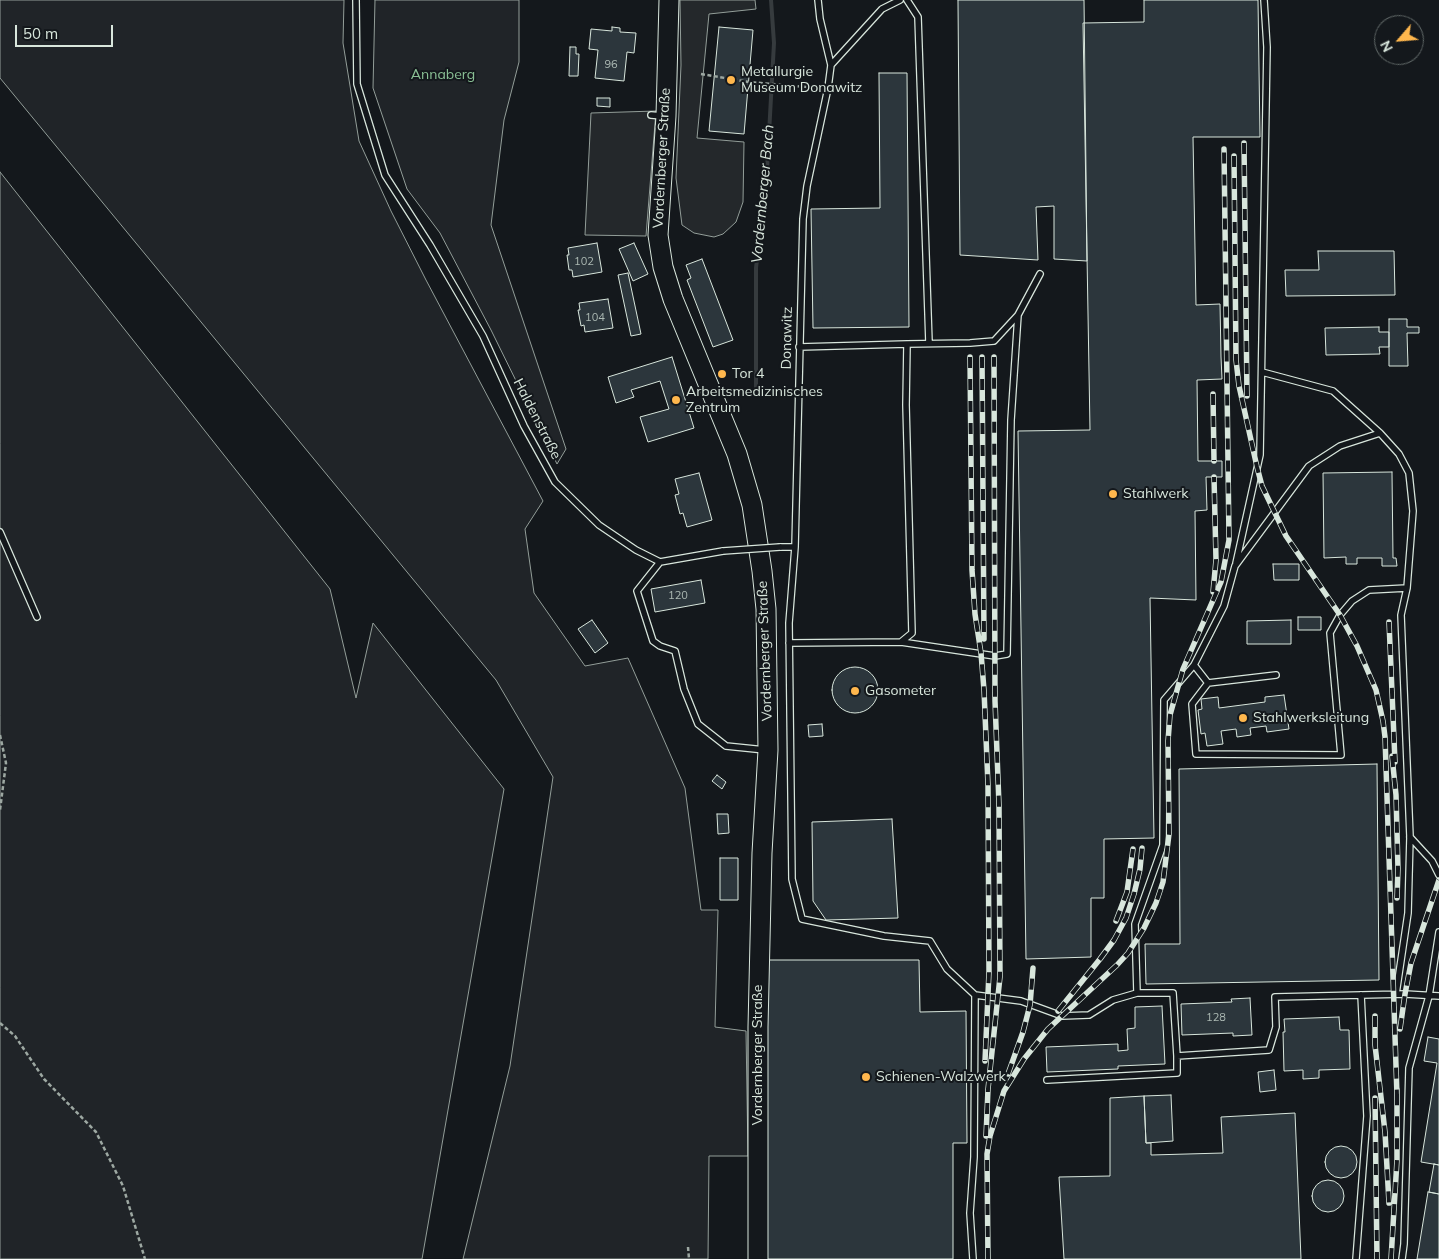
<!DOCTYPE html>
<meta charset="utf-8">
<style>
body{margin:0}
#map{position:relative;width:1439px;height:1259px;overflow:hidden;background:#14181c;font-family:Mulish,sans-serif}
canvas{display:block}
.north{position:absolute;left:1374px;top:15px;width:50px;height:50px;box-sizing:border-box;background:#14181c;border:1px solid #626a69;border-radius:50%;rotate:243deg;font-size:14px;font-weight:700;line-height:20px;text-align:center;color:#d8e6dc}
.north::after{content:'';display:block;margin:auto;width:18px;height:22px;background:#ffb74d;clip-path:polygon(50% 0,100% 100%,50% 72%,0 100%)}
.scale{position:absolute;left:15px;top:25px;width:98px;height:22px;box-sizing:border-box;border:2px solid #d8e6dc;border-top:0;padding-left:6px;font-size:15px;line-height:18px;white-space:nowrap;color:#d8e6dc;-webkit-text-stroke:4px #14181c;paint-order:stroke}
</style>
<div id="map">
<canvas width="1439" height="1259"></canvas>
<div class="north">N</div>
<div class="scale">50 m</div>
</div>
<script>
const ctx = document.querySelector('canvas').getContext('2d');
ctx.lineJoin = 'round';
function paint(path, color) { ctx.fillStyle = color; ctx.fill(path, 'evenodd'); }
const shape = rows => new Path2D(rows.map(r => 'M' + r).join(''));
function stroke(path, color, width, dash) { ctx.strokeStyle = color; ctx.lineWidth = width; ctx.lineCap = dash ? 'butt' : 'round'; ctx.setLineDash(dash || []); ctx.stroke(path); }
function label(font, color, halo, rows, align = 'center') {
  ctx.font = font + ' Mulish,sans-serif'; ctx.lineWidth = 4; ctx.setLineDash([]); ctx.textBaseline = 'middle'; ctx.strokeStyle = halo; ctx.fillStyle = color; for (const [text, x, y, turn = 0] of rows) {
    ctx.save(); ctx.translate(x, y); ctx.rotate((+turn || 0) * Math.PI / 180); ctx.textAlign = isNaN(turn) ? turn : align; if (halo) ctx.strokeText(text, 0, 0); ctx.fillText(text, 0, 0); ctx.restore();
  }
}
const green = shape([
 [0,0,344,0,343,43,359,141,391,211,426,280,543,501,525,529,534,593,585,666,628,658,685,788,701,910,718,910,715,1027,746,1031,748,1156,709,1156,708,1259,463,1259,510,1066,553,777,496,680,0,78,0,0],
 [375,0,519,0,519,62,504,120,491,225,566,449,557,464,491,330,440,233,407,189,373,88,375,0],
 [0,172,330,589,356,698,373,623,504,789,422,1259,0,1259,0,172]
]);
paint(green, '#202428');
stroke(green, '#939e99', 1);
const parking = shape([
 [680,0,755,0,756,9,709,14,697,138,744,142,743,202,736,222,723,234,714,237,694,233,682,225,676,178,681,65,680,0],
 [656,111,646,236,585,235,591,113,656,111]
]);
paint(parking, '#24282b');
stroke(parking, '#939e99', 1);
stroke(shape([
 [756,389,756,268,767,170,774,43,771,0]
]), '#363b3e', 4);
const building = shape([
 [958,0,1084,0,1087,261,1054,259,1054,206,1036,207,1038,260,960,255,958,0],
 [1144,0,1258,0,1260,137,1193,137,1196,305,1220,304,1221,357,1222,379,1197,380,1198,461,1222,461,1222,477,1206,477,1207,510,1195,511,1196,600,1150,598,1154,838,1104,839,1104,898,1091,898,1091,957,1026,959,1018,431,1090,430,1083,23,1144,22,1144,0],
 [612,27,620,28,620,32,636,33,634,53,627,52,624,81,595,78,598,50,589,49,591,29,612,31,612,27],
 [719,27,753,30,744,134,709,131,719,27],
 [570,47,576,47,576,54,579,54,578,76,569,76,570,47],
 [879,73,907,73,909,327,813,328,811,209,880,208,879,73],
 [597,98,610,98,610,107,597,106,597,98],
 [597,243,602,272,573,277,572,270,569,270,567,255,569,255,568,248,597,243],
 [634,243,648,274,633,281,619,249,634,243],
 [1318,251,1394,251,1395,295,1286,296,1285,270,1319,270,1318,251],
 [702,259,733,340,713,347,687,280,691,278,686,265,702,259],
 [628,273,641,334,631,336,618,275,628,273],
 [608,299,613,328,585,332,584,325,581,326,578,310,580,310,579,303,608,299],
 [1389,319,1407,319,1407,327,1419,327,1419,333,1407,333,1408,366,1389,366,1389,319],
 [1379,327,1379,332,1389,332,1389,347,1379,347,1380,354,1326,355,1325,328,1379,327],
 [672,357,694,428,648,442,640,417,669,409,660,381,631,390,634,397,616,403,608,377,672,357],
 [1392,472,1393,558,1396,558,1397,566,1382,566,1382,558,1357,558,1357,564,1346,564,1346,557,1324,558,1323,473,1392,472],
 [699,473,712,520,687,527,683,513,680,514,675,495,679,494,675,479,699,473],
 [1273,564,1299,564,1299,580,1274,580,1273,564],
 [701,580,705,603,655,612,651,589,701,580],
 [1298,617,1321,617,1321,630,1298,630,1298,617],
 [592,620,608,643,595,653,578,629,592,620],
 [1291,620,1291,644,1247,644,1247,621,1291,620],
 '832 690a23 23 0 1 1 46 0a23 23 0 1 1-46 0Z',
 [1284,695,1289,729,1267,732,1266,726,1250,728,1251,735,1237,737,1236,729,1221,731,1223,744,1207,746,1205,733,1201,734,1198,710,1202,709,1201,699,1218,697,1219,708,1265,702,1265,697,1284,695],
 [822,724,823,736,809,737,808,725,822,724],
 [1377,764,1379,980,1146,984,1145,944,1180,944,1179,769,1377,764],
 [717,775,726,782,722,789,712,781,717,775],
 [717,814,728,814,729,833,718,834,717,814],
 [892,819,898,918,826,920,813,901,812,822,892,819],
 [720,858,738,858,738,900,720,900,720,858],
 [765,960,919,960,920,1012,966,1011,967,1143,953,1143,953,1259,767,1259,765,960],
 [1250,998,1252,1035,1233,1036,1233,1033,1182,1035,1181,1004,1232,1002,1231,999,1250,998],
 [1162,1006,1165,1064,1118,1066,1118,1069,1047,1072,1046,1047,1118,1044,1118,1051,1128,1050,1127,1029,1135,1028,1135,1007,1162,1006],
 [1339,1017,1340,1030,1349,1030,1350,1069,1319,1070,1319,1078,1303,1079,1303,1070,1284,1071,1283,1032,1285,1032,1284,1019,1339,1017],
 [1428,1037,1439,1039,1439,1165,1421,1162,1437,1063,1424,1061,1428,1037],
 [1274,1070,1276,1090,1260,1092,1258,1072,1274,1070],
 [1171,1095,1173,1141,1146,1143,1144,1096,1171,1095],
 [1144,1096,1146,1143,1151,1143,1151,1155,1223,1153,1221,1117,1295,1113,1301,1259,1064,1259,1059,1177,1110,1176,1110,1098,1144,1096],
 '1325 1162a16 16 0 1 1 32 0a16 16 0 1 1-32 0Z',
 [1434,1164,1439,1165,1439,1194,1429,1192,1434,1164],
 '1312 1196a16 16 0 1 1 32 0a16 16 0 1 1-32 0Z',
 [1428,1192,1439,1194,1439,1259,1417,1259,1428,1192]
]);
paint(building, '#2c363c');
stroke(building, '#d8e6dc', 1);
const lane = shape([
 [356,0,357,84,385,175,430,245,483,336,524,426,555,482,599,525,636,550,660,562],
 [818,0,820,19,831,65,828,88,807,186,803,219,795,547,789,623,792,879,802,919,884,936,930,941,947,969,975,995,1021,1001,1062,1016,1089,1015,1113,1000,1137,993,1173,993,1177,1056,1269,1050,1276,1027,1275,997,1405,994,1439,996],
 [907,0,918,17,929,343],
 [831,65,882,9,900,0],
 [651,115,663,116],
 [907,344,970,343,994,341,1018,315,1040,274],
 [1262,372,1333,391,1380,433,1399,454,1409,473,1413,511,1407,588,1401,615,1410,837,1408,913,1396,994],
 [0,532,37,617],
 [780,547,795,547],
 [660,562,637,591,653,641,660,646,675,651,684,689,698,724,726,746,765,750],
 [660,562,723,551],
 [1236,563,1260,455,1267,47,1264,0],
 [901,642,995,656,1007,654,1011,420,1018,315],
 [789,643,901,642,912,633,906,405,907,344,799,347],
 [1194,665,1208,683],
 [1276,675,1208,683,1192,704,1196,754,1341,755,1330,633,1340,615,1352,601,1369,590,1407,588],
 [1410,837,1432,861,1439,875],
 [1137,993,1135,924,1163,845,1164,700,1194,665,1224,606,1235,566,1309,466,1340,446,1380,433],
 [1047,1080,1177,1073,1177,1056],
 [973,1259,970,1213,974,1157,975,995],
 [1356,1259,1367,1116,1361,995],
 [1402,1259,1404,1244,1409,1068,1429,996,1439,932]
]);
const primary = shape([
 [669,0,666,116,658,235,663,267,673,299,737,454,752,505,762,571,766,609,768,750,762,853,758,1027,758,1259]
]);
stroke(lane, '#d8e6dc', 8);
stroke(primary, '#d8e6dc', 21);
stroke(shape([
 [701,74,749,82,819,88],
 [0,735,6,763,0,810],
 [0,1023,15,1036,44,1079,96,1132,123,1186,145,1259],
 [688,1247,689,1259]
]), '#9da8a2', 2.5, [4, 2.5]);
stroke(lane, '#14181c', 5.5);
stroke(primary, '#14181c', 19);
const rail = shape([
 [1244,143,1247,396],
 [1234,156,1236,360,1239,386,1257,467,1262,486,1286,536,1340,615,1357,646,1376,690,1383,721,1385,737,1397,1096],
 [970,357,972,570,975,614,981,653,984,690,988,785,989,972,985,1061],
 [982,357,984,639],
 [1213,394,1214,461],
 [1213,592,1216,560,1214,477],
 [1389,622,1395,762],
 [1392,756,1396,795,1398,869,1397,898],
 [1116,921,1127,892,1133,849],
 [1058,1011,1100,959,1114,940,1126,918,1134,894,1140,869,1142,848],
 [1375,1016,1375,1045,1385,1132,1389,1203],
 [1400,1029,1405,994,1411,963,1439,880],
 [1008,1074,1023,1032,1030,1005,1033,968],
 [1375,1098,1377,1259],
 [986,1136,988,1089,1000,977,999,805,995,701,994,357],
 [988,1259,987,1154,990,1136,1004,1091,1024,1059,1048,1029,1117,965,1128,953,1144,928,1156,903,1163,882,1169,834,1168,741,1170,715,1183,669,1221,582,1229,540,1224,149],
 [1391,1259,1397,1160,1397,1089]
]);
stroke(rail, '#d8e6dc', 5.5);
stroke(rail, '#14181c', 4, [11]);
const laneBridge = shape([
 [723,551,780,547]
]);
stroke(laneBridge, '#d8e6dc', 8, []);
stroke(laneBridge, '#14181c', 5.5);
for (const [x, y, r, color] of [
 [731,80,5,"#ffb74d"],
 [722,374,5,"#ffb74d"],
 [676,400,5,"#ffb74d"],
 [1113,494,5,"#ffb74d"],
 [855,691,5,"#ffb74d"],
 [1243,718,5,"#ffb74d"],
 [866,1077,5,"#ffb74d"]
]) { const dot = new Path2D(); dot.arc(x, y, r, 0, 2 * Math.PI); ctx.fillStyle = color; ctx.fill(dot); stroke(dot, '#14181c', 2); }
label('11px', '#adbab4', null, [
 ["96",611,65],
 ["102",584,262],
 ["104",595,318],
 ["120",678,596],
 ["128",1216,1018]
]);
label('14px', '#d8e6dc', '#14181c', [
 ["Metallurgie",741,72],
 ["Museum Donawitz",741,88],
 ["Tor 4",732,374],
 ["Arbeitsmedizinisches",686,392],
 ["Zentrum",686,408],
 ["Stahlwerk",1123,494],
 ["Gasometer",865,691],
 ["Stahlwerksleitung",1253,718],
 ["Schienen-Walzwerk",876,1077]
], 'left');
label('14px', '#8ac095', '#14181c', [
 ["Annaberg",443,75]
]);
label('14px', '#d8e6dc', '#14181c', [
 ["Vordernberger Straße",662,158,-87],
 ["Donawitz",787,338,-89],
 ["Haldenstraße",537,419,63],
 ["Vordernberger Straße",765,651,-92],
 ["Vordernberger Straße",758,1055,-90]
]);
label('italic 15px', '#d8e6dc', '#14181c', [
 ["Vordernberger Bach",763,194,-85]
]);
</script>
